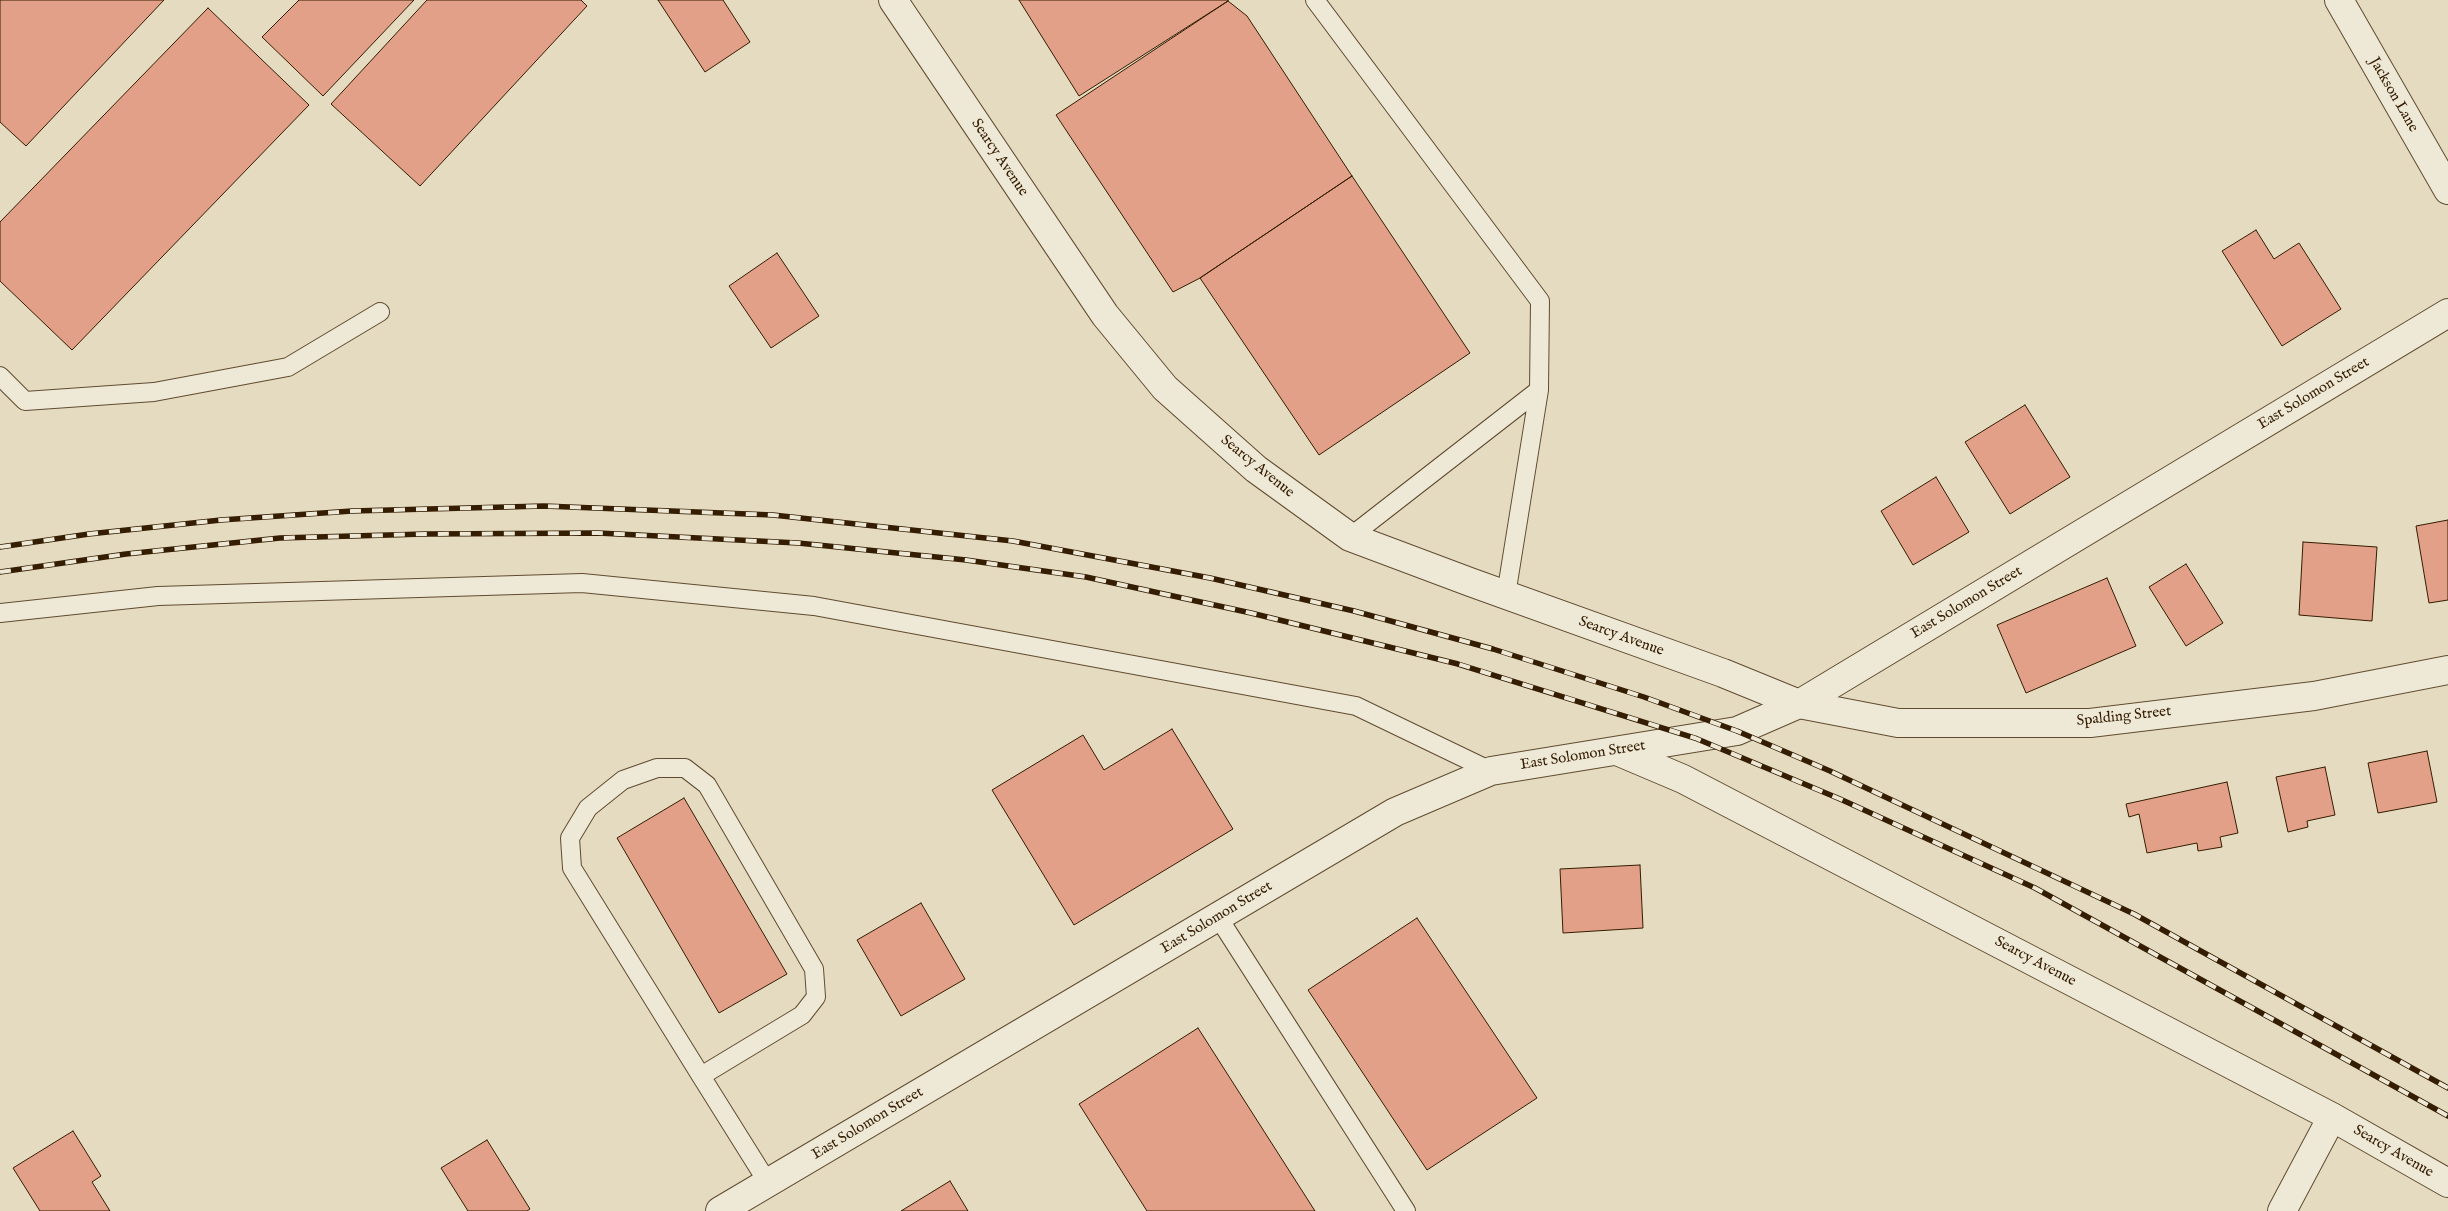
<!DOCTYPE html>
<style>
body{margin:0}
canvas{display:block;background:#e5dbc0}
</style>
<canvas width="2448" height="1211"></canvas>
<script>
const ctx = document.querySelector('canvas').getContext('2d');
ctx.lineJoin = 'round';
function paint(path, color) { ctx.fillStyle = color; ctx.fill(path, 'evenodd'); }
const shape = rows => new Path2D(rows.map(r => 'M' + r).join(''));
function stroke(path, color, width, dash) { ctx.strokeStyle = color; ctx.lineWidth = width; ctx.lineCap = dash ? 'butt' : 'round'; ctx.setLineDash(dash || []); ctx.stroke(path); }
function label(font, color, halo, rows, align = 'center') {
  ctx.font = font + ' "IM FELL English",serif'; ctx.lineWidth = 4; ctx.setLineDash([]); ctx.textBaseline = 'middle'; ctx.strokeStyle = halo; ctx.fillStyle = color; for (const [text, x, y, turn = 0] of rows) {
    ctx.save(); ctx.translate(x, y); ctx.rotate((+turn || 0) * Math.PI / 180); ctx.textAlign = isNaN(turn) ? turn : align; if (halo) ctx.strokeText(text, 0, 0); ctx.fillText(text, 0, 0); ctx.restore();
  }
}
const building = shape([
 [0,0,164,0,26,146,0,122,0,0],
 [299,0,414,0,323,96,262,37,299,0],
 [427,0,581,0,587,6,420,186,331,104,427,0],
 [658,0,723,0,750,42,705,72,658,0],
 [1019,0,1228,0,1228,1,1079,96,1019,0],
 [1228,1,1247,16,1352,176,1200,278,1173,292,1056,115,1228,1],
 [208,8,309,105,72,350,0,281,0,222,208,8],
 [1352,176,1470,353,1319,455,1200,278,1352,176],
 [2256,230,2274,259,2299,243,2341,309,2282,346,2222,251,2256,230],
 [777,253,819,316,771,348,729,286,777,253],
 [2025,405,2070,477,2010,514,1965,442,2025,405],
 [1936,477,1969,532,1913,565,1881,511,1936,477],
 [2448,520,2448,600,2429,603,2416,526,2448,520],
 [2303,542,2377,547,2372,621,2299,615,2303,542],
 [2186,564,2223,623,2186,646,2149,587,2186,564],
 [2107,578,2136,646,2026,693,1997,625,2107,578],
 [1172,729,1233,829,1074,925,992,790,1083,735,1104,770,1172,729],
 [2427,751,2437,802,2378,813,2368,763,2427,751],
 [2325,767,2335,815,2307,821,2308,827,2288,832,2276,777,2325,767],
 [2227,782,2238,833,2220,837,2222,847,2198,851,2197,843,2147,853,2139,814,2129,817,2126,804,2227,782],
 [684,798,787,974,719,1013,617,838,684,798],
 [1640,865,1643,928,1563,933,1560,869,1640,865],
 [921,903,965,979,901,1016,857,940,921,903],
 [1417,918,1537,1098,1427,1170,1308,990,1417,918],
 [1198,1028,1315,1211,1147,1211,1079,1104,1198,1028],
 [73,1131,101,1176,92,1182,110,1211,40,1211,13,1168,73,1131],
 [487,1140,530,1209,527,1211,468,1211,441,1168,487,1140],
 [950,1181,968,1211,901,1211,950,1181]
]);
paint(building, '#e2a088');
stroke(building, '#341d00', 1);
const service = shape([
 [1315,0,1540,301,1539,390,1350,537],
 [0,376,25,401,154,392,288,367,380,312],
 [1506,595,1539,390],
 [0,613,158,596,582,583,814,606,1356,706,1491,771],
 [1218,917,1406,1211],
 [701,1076,802,1015,816,997,814,969,707,785,685,768,657,768,623,780,588,808,570,838,572,868,701,1076,768,1183]
]);
const minor = shape([
 [2339,0,2448,190],
 [1617,751,1683,779,2332,1117,2448,1183],
 [720,1211,1395,812,1491,771,1737,731,1799,704,2448,313],
 [2282,1211,2332,1117]
]);
const tertiary = shape([
 [893,0,1105,315,1165,388,1256,469,1350,537,1470,582,1723,673,1799,704,1898,723,2090,723,2314,696,2448,670]
]);
stroke(service, '#604c30', 20);
stroke(minor, '#604c30', 30);
stroke(tertiary, '#604c30', 30);
stroke(service, '#eee8d6', 18);
stroke(minor, '#eee8d6', 28);
stroke(tertiary, '#eee8d6', 28);
const rail = shape([
 [0,547,89,534,221,520,352,511,544,506,773,515,1013,541,1210,578,1354,611,1493,649,1644,697,1737,731,1830,771,2134,914,2448,1088],
 [0,572,126,554,280,538,425,534,598,533,798,543,966,560,1086,577,1251,613,1458,664,1695,738,1840,799,2035,888,2448,1116]
]);
stroke(rail, '#341d00', 5.5);
stroke(rail, '#eee8d6', 4, [11]);
label('15px', '#341d00', '#eee8d6', [
 ["Jackson Lane",2393,95,60],
 ["Searcy Avenue",999,158,56],
 ["East Solomon Street",2314,394,-31],
 ["Searcy Avenue",1257,467,39],
 ["East Solomon Street",1967,603,-31],
 ["Searcy Avenue",1621,637,20],
 ["Spalding Street",2124,717,-6],
 ["East Solomon Street",1583,756,-9],
 ["East Solomon Street",1217,918,-31],
 ["Searcy Avenue",2035,962,28],
 ["East Solomon Street",868,1124,-31],
 ["Searcy Avenue",2393,1152,30]
]);
</script>
